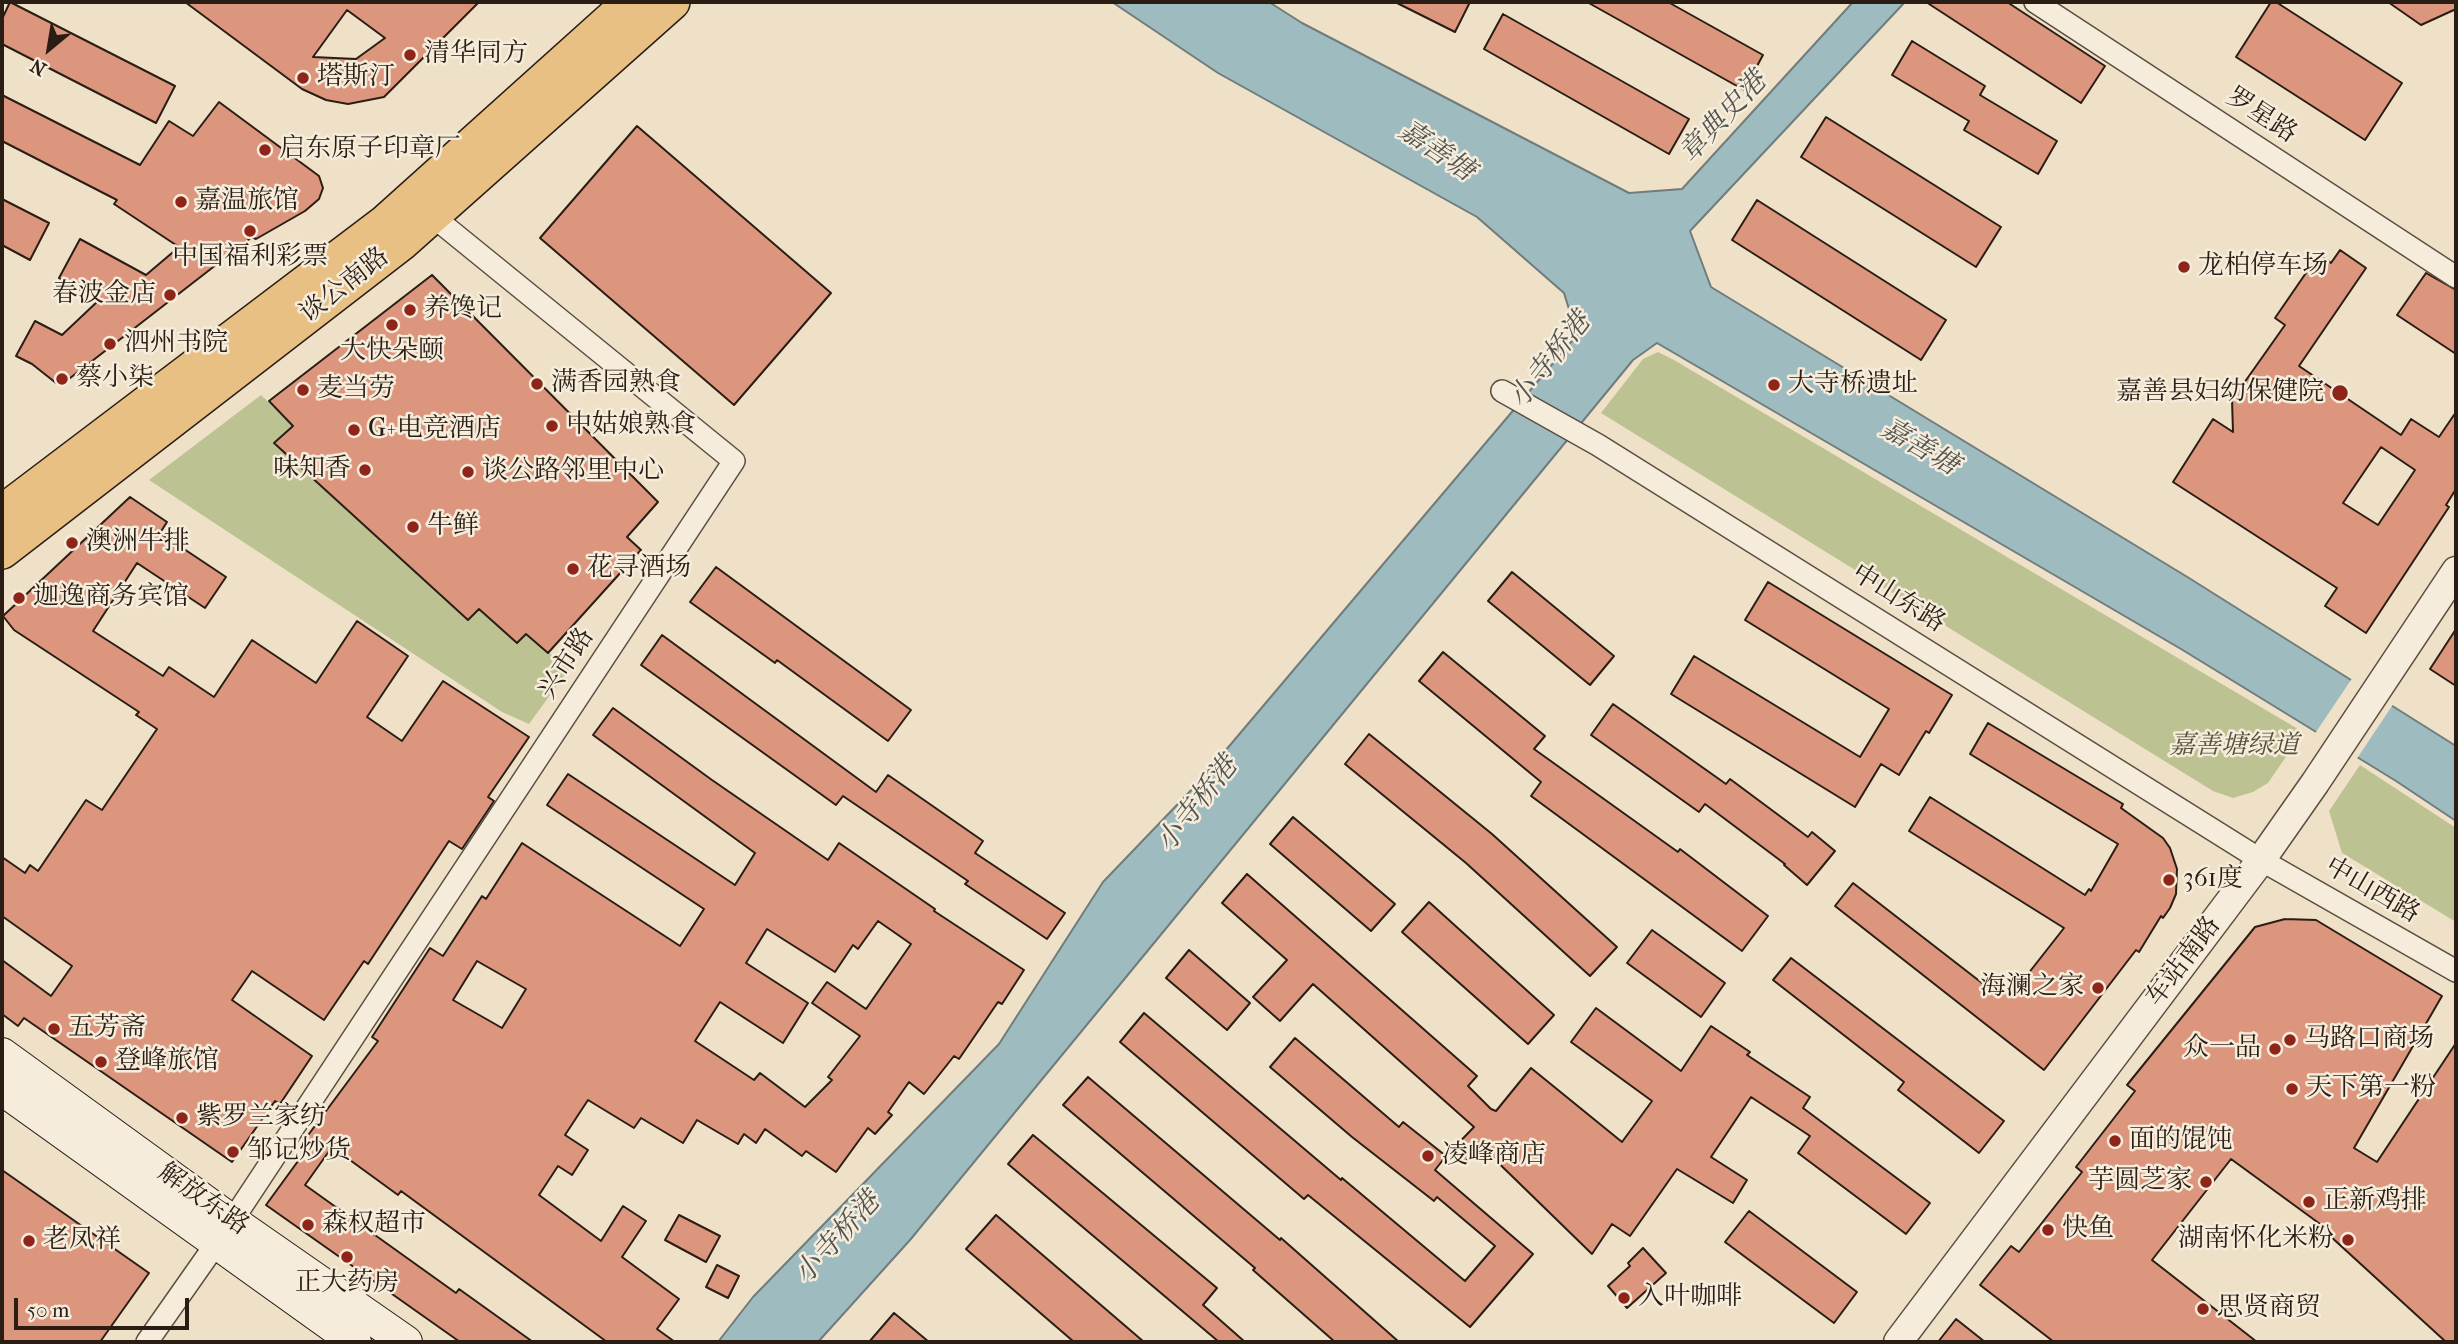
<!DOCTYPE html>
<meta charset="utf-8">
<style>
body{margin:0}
#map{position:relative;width:2458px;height:1344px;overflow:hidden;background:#efe1c8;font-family:"IM FELL French Canon",serif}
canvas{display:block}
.frame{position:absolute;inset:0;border:4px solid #2a1d14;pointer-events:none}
.north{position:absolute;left:14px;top:14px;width:70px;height:70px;-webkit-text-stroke:5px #f5ecdb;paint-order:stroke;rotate:210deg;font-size:19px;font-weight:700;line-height:28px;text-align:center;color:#2a1d14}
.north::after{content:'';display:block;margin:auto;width:24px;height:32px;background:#2a1d14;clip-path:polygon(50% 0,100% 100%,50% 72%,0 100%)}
.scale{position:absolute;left:14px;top:1298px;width:175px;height:32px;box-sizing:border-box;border:4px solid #2a1d14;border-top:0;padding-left:9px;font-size:21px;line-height:24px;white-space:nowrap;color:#2a1d14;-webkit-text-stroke:5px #f5ecdb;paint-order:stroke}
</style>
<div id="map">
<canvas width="2458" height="1344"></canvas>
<div class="frame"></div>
<div class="north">N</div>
<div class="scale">50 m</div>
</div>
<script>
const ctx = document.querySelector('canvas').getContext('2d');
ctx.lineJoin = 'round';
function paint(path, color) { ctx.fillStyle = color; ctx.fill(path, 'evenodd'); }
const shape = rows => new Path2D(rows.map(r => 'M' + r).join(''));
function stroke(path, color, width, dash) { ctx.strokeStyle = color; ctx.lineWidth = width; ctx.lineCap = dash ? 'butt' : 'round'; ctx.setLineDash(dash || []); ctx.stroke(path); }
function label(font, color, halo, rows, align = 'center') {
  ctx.font = font + ' "IM FELL French Canon","Noto Serif SC",serif'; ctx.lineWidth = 5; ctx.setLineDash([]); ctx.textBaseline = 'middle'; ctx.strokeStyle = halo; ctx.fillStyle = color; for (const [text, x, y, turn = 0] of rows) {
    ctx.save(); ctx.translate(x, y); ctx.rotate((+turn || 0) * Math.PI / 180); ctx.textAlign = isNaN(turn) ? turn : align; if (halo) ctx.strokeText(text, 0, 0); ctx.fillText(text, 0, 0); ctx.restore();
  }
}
paint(shape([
 [1658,352,1674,360,2303,732,2268,783,2253,792,2233,798,2213,791,1601,413,1643,359],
 [261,395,293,426,275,443,468,620,479,609,517,643,526,634,569,669,529,724,502,712,149,480],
 [2360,765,2456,828,2456,922,2342,853,2329,811]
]), '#bdc293');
const water = shape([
 [1112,2,1269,2,1302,23,1629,193,1682,189,1853,2,1905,2,1690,231,1711,287,2189,578,2456,746,2456,821,2396,781,2181,649,1657,343,1633,360,910,1240,818,1342,718,1342,753,1297,999,1044,1103,882,1198,783,1577,335,1564,293,1477,217,1218,73,1112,2]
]);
paint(water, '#9ebbc0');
stroke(water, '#707c7b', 2);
paint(shape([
 [2353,677,2394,703,2356,760,2314,735]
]), '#efe1c8');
const building = shape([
 [10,2,175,86,156,123,2,44,2,19,10,2],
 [185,2,479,2,384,97,348,104,326,100,302,89,185,2],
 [347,10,385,38,356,59,313,57,347,10],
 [1395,2,1470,2,1455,32,1395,2],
 [1587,2,1668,2,1763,55,1744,90,1587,2],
 [1926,2,2007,2,2105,66,2081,103,1926,2],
 [2271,2,2276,2,2402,83,2365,140,2236,57,2271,2],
 [2388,2,2456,2,2456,9,2421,25,2388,2],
 [1503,14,1689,119,1669,154,1484,49,1503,14],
 [1912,41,1985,86,1980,95,2057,141,2038,174,1964,130,1969,121,1892,75,1912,41],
 [2,95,140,165,169,121,193,136,219,102,319,176,323,188,319,199,305,211,256,239,252,237,65,382,56,383,32,364,16,356,35,321,62,335,99,300,59,278,80,239,146,275,179,247,114,204,117,200,2,141,2,95],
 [1826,117,2001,227,1976,267,1801,157,1826,117],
 [637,126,831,293,734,405,540,238,637,126],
 [2,199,49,223,30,260,2,245,2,199],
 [1757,200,1946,320,1921,360,1732,240,1757,200],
 [2340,250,2366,268,2299,366,2401,435,2411,419,2439,437,2456,412,2456,489,2446,505,2449,507,2366,633,2325,606,2337,588,2173,482,2213,419,2233,432,2232,400,2285,325,2275,318,2319,254,2331,263,2340,250],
 [2381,447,2415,470,2378,525,2343,503,2381,447],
 [2426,273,2456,290,2456,354,2397,315,2426,273],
 [432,275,658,502,627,537,641,550,548,653,526,634,517,643,479,609,468,620,274,443,293,426,269,401,432,275],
 [130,497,167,522,160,533,226,577,205,608,137,563,93,631,163,676,169,667,214,697,252,640,316,683,357,621,408,656,367,717,402,741,443,681,529,737,488,797,494,801,462,849,449,841,368,964,364,961,324,1020,252,971,232,1000,312,1056,280,1104,275,1101,232,1162,24,1018,18,1026,2,1014,2,960,51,996,72,966,2,916,2,857,25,873,30,865,38,871,86,800,102,810,157,729,136,715,139,712,14,630,3,616,130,497],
 [716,567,911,710,888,741,777,660,775,663,690,602,716,567],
 [1512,572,1614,656,1590,685,1488,601,1512,572],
 [1768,582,1952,695,1929,733,1926,731,1899,775,1881,764,1855,807,1671,694,1694,656,1860,757,1889,709,1745,620,1768,582],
 [2456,629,2456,686,2430,669,2456,629],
 [662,635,876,792,888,775,983,841,975,853,1065,913,1047,939,965,884,968,881,843,796,836,805,641,665,662,635],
 [1443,652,1545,736,1534,749,1678,852,1680,849,1768,916,1742,951,1531,796,1541,782,1419,681,1443,652],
 [1613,704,1726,784,1730,779,1808,837,1812,832,1835,851,1807,885,1784,865,1785,864,1705,804,1699,812,1591,735,1613,704],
 [613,708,712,780,828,860,839,843,935,909,934,911,1024,970,1002,1004,998,1002,959,1059,954,1056,924,1094,909,1082,888,1112,892,1115,875,1134,868,1128,836,1172,806,1151,802,1156,765,1129,756,1143,744,1134,738,1144,697,1120,683,1143,641,1118,634,1128,588,1100,565,1135,588,1150,572,1175,558,1166,539,1195,601,1241,623,1206,646,1221,622,1257,679,1299,657,1329,675,1342,607,1342,401,1191,398,1195,332,1147,305,1185,456,1293,459,1289,533,1342,460,1342,266,1205,309,1146,303,1142,378,1041,372,1037,430,948,443,956,482,896,486,899,522,843,680,946,704,909,547,805,568,774,735,885,755,853,593,735,613,708],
 [878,921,911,944,866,1009,827,982,812,1003,860,1036,828,1077,832,1080,805,1107,760,1073,754,1080,695,1041,720,1002,783,1043,808,1003,746,963,767,929,835,972,853,945,858,949,878,921],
 [477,961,526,989,502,1028,453,1000,477,961],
 [1988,723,2123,804,2121,808,2163,838,2170,848,2177,869,2176,894,2170,908,2163,918,2161,916,2139,952,2136,950,2044,1070,1835,906,1853,883,1982,983,1989,975,2013,993,2064,928,1909,831,1930,797,2085,895,2089,889,2091,891,2118,844,1970,754,1988,723],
 [1369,734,1492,834,1617,947,1590,976,1466,863,1345,764,1369,734],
 [1293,817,1395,904,1371,931,1270,844,1293,817],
 [1247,874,1477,1076,1468,1086,1491,1109,1496,1111,1531,1068,1622,1142,1652,1101,1571,1042,1596,1008,1681,1071,1711,1026,1750,1052,1747,1055,1810,1097,1803,1108,1930,1203,1906,1234,1798,1153,1810,1136,1751,1097,1711,1157,1747,1180,1733,1203,1677,1169,1630,1236,1612,1224,1592,1254,1480,1145,1463,1165,1447,1155,1474,1127,1313,984,1280,1021,1253,997,1287,960,1222,903,1247,874],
 [1429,902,1554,1015,1528,1044,1402,932,1429,902],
 [2285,919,2316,920,2442,996,2354,1148,2377,1162,2456,1043,2456,1342,2446,1342,2329,1235,2331,1232,2231,1159,2152,1260,2257,1342,2054,1342,1980,1285,2011,1246,2019,1252,2082,1172,2076,1167,2135,1091,2127,1085,2255,927,2285,919],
 [1652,930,1725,983,1701,1017,1627,963,1652,930],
 [1189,950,1250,1003,1227,1030,1166,978,1189,950],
 [1791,958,2004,1121,1979,1153,1898,1090,1904,1082,1773,980,1791,958],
 [1144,1013,1341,1180,1342,1178,1465,1281,1495,1246,1437,1197,1434,1201,1352,1137,1270,1067,1295,1038,1399,1127,1403,1122,1446,1156,1435,1170,1533,1254,1470,1327,1308,1195,1304,1199,1120,1042,1144,1013],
 [1088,1077,1280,1240,1281,1238,1399,1342,1335,1342,1253,1270,1255,1268,1063,1105,1088,1077],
 [1033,1135,1217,1288,1203,1305,1245,1342,1219,1342,1008,1164,1033,1135],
 [2,1170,149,1273,100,1342,2,1342,2,1170],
 [1749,1211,1857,1292,1834,1323,1725,1242,1749,1211],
 [679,1215,720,1236,706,1262,665,1240,679,1215],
 [996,1215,1144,1342,1074,1342,966,1249,996,1215],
 [1643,1248,1666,1273,1627,1308,1608,1286,1630,1266,1628,1263,1643,1248],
 [717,1265,739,1276,728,1298,706,1287,717,1265],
 [894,1313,929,1342,869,1342,894,1313],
 [1956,1319,1985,1342,1938,1342,1956,1319]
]);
paint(building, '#dd967e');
stroke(building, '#2a1d14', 2);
const minor = shape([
 [2035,2,2456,277],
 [1502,391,1598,445,2261,860,2456,971],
 [147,1342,232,1221,734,461,425,210]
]);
const tertiary = shape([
 [1898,1342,2261,860,2315,783,2456,571]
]);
const secondary = shape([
 [2,1054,232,1221,406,1342],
 [2,1089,355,1342]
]);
const primary = shape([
 [2,513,385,223,631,2],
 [2,551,401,243,672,2]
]);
stroke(minor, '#5b4e41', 24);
stroke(tertiary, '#5b4e41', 31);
stroke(secondary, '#2a1d14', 34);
stroke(primary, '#2a1d14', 38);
stroke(minor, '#f5ecdb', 21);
stroke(tertiary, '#f5ecdb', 28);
stroke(secondary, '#f5ecdb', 32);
stroke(primary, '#e8c084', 35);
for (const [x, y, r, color] of [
 [410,55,7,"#8f2418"],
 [303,78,7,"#8f2418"],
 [265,150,7,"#8f2418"],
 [181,202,7,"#8f2418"],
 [250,231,7,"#8f2418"],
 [2184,267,7,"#8f2418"],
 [170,295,7,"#8f2418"],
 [410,310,7,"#8f2418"],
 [392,325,7,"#8f2418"],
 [110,344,7,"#8f2418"],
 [62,379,7,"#8f2418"],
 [537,384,7,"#8f2418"],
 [1774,385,7,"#8f2418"],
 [303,390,7,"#8f2418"],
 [2340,393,9,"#8f2418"],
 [552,426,7,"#8f2418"],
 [354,430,7,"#8f2418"],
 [365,470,7,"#8f2418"],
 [468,472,7,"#8f2418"],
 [413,527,7,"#8f2418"],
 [72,543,7,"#8f2418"],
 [573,569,7,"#8f2418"],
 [19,598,7,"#8f2418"],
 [2169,880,7,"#8f2418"],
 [2098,988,7,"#8f2418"],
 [54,1029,7,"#8f2418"],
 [2290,1040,7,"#8f2418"],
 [2275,1049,7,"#8f2418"],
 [101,1062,7,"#8f2418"],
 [2292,1089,7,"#8f2418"],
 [182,1118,7,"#8f2418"],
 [2115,1141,7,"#8f2418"],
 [233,1152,7,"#8f2418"],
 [1428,1156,7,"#8f2418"],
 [2206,1182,7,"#8f2418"],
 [2309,1202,7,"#8f2418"],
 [308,1225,7,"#8f2418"],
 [2048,1230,7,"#8f2418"],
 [2348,1240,7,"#8f2418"],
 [29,1241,7,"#8f2418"],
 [347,1257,7,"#8f2418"],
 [1624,1298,7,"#8f2418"],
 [2203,1309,7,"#8f2418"]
]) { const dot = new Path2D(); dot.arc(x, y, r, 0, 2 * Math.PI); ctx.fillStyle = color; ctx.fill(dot); stroke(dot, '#f5ecdb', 2.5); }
label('26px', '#2a1d14', '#f5ecdb', [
 ["清华同方",424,55],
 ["塔斯汀",317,78],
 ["启东原子印章厂",279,150],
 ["嘉温旅馆",195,202],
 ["中国福利彩票",250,258,"center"],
 ["龙柏停车场",2198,267],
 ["春波金店",156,295,"right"],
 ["养馋记",424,310],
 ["泗州书院",124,344],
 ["大快朵颐",392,352,"center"],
 ["蔡小柒",76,379],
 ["满香园熟食",551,384],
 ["大寺桥遗址",1788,385],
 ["麦当劳",317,390],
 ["嘉善县妇幼保健院",2324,393,"right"],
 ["中姑娘熟食",566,426],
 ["G+电竞酒店",368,430],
 ["味知香",351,470,"right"],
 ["谈公路邻里中心",482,472],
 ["牛鲜",427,527],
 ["澳洲牛排",86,543],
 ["花寻酒场",587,569],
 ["迦逸商务宾馆",33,598],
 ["361度",2183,880],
 ["海澜之家",2084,988,"right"],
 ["五芳斋",68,1029],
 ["马路口商场",2304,1040],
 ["众一品",2261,1049,"right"],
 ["登峰旅馆",115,1062],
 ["天下第一粉",2306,1089],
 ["紫罗兰家纺",196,1118],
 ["面的馄饨",2129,1141],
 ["邹记炒货",247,1152],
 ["凌峰商店",1442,1156],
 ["芋圆芝家",2192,1182,"right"],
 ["正新鸡排",2323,1202],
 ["森权超市",322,1225],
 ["快鱼",2062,1230],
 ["湖南怀化米粉",2334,1240,"right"],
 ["老凤祥",43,1241],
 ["正大药房",347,1284,"center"],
 ["入叶咖啡",1638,1298],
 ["思贤商贸",2217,1309]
], 'left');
label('26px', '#2a1d14', '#f5ecdb', [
 ["罗星路",2261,116,33],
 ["谈公南路",345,286,-38],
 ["中山东路",1898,599,32],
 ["兴市路",567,664,-57],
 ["中山西路",2372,891,30],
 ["车站南路",2184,962,-53],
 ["解放东路",203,1200,35]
]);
label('italic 26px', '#564f3a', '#f5ecdb', [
 ["嘉善塘绿道",2234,747]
]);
label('italic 28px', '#535450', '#f5ecdb', [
 ["章典史港",1724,118,-47],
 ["嘉善塘",1436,152,34],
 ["小寺桥港",1551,361,-52],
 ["嘉善塘",1919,448,30],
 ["小寺桥港",1198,805,-52],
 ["小寺桥港",838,1239,-48]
]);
</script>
